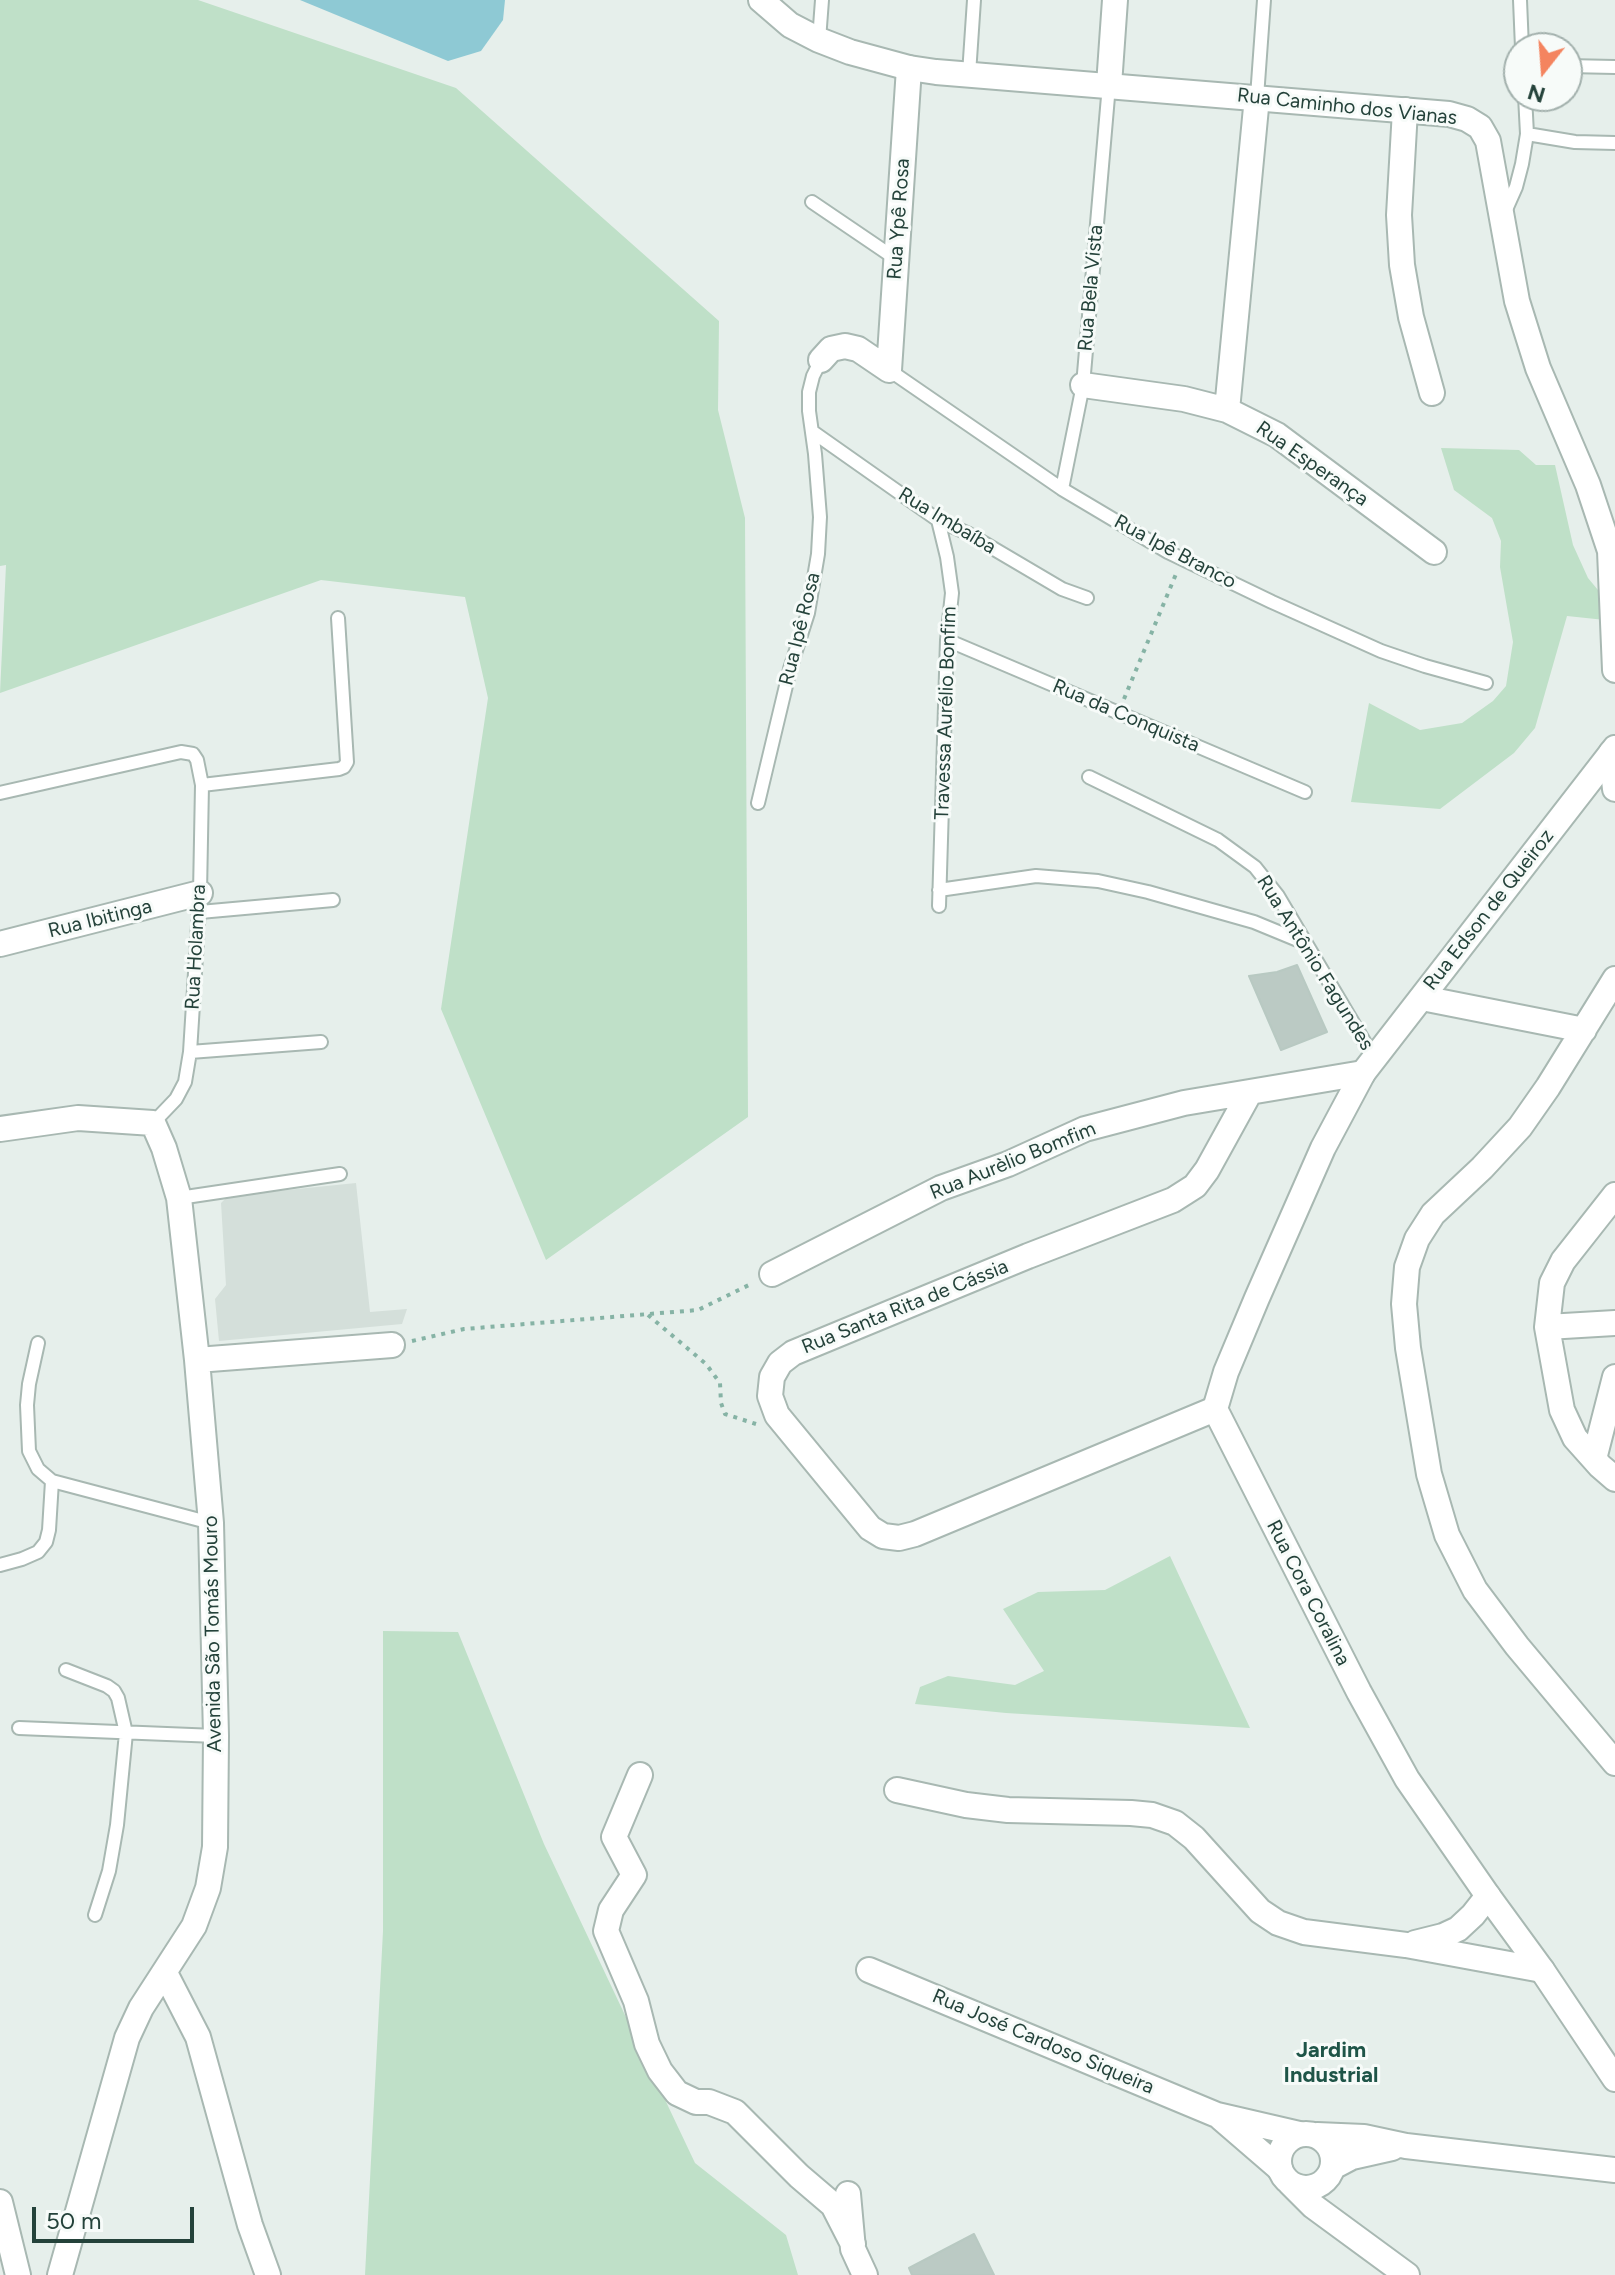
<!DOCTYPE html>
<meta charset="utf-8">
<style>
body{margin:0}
#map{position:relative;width:1615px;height:2275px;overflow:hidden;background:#e6efeb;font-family:Figtree,sans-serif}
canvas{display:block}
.north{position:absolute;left:1503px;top:32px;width:80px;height:80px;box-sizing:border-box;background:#f7fbf9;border:2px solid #a3b1ad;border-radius:50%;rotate:197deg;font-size:22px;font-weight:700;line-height:32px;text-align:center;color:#24423a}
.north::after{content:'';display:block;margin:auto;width:28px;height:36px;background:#f4845f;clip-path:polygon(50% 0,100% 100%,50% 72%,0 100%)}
.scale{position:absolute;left:32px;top:2207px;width:162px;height:36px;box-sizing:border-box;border:4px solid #24423a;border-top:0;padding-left:10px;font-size:24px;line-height:28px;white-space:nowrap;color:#24423a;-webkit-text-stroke:6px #f7fbf9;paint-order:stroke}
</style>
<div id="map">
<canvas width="1615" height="2275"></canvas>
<div class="north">N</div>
<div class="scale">50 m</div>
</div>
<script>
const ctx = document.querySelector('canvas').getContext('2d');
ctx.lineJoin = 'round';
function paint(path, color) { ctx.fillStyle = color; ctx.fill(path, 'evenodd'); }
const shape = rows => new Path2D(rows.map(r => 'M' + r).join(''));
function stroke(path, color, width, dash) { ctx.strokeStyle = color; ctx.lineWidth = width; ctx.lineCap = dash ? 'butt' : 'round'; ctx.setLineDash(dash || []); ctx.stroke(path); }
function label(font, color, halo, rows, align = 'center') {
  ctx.font = font + ' Figtree,sans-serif'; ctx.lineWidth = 6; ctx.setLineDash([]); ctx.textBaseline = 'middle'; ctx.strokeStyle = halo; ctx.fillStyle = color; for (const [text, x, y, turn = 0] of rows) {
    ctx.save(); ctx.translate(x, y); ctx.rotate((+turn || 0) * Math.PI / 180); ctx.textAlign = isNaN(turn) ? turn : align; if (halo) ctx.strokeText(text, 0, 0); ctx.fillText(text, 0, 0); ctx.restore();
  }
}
paint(shape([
 [356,1183,370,1312,407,1309,402,1324,219,1341,215,1299,226,1285,221,1203,228,1196]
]), '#d4dfda');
paint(shape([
 [0,0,198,0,456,88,719,321,718,410,745,518,748,1117,546,1260,441,1009,488,698,465,597,321,580,0,693,6,565,0,566],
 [1441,448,1519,450,1536,465,1555,465,1573,545,1588,578,1598,590,1605,620,1567,616,1535,728,1514,753,1440,809,1351,802,1369,703,1420,730,1462,723,1493,701,1506,686,1513,642,1500,567,1501,541,1492,518,1454,490],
 [1170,1556,1250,1728,1006,1713,915,1704,920,1687,948,1676,1015,1685,1044,1671,1003,1609,1038,1592,1105,1590],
 [383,1631,458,1632,544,1844,695,2163,786,2235,798,2275,365,2275,383,1931]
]), '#bfe0c8');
paint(shape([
 [300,0,505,0,503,20,481,51,448,61]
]), '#8ec9d4');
const building = shape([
 [1297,965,1327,1032,1281,1050,1249,976,1277,972,1297,965],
 [974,2234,994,2275,912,2275,909,2268,974,2234]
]);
paint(building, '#bbcac4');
stroke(building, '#b8c9c2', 2);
const service = shape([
 [1520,0,1522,48],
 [819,40,822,0],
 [1567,66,1615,67],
 [969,74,974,0],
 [1257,97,1264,0],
 [1527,134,1575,142,1615,143],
 [812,202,896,259],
 [1504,214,1516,187,1522,164,1527,134,1525,96],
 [889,370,1062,489,1168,552,1272,602,1381,651,1425,666,1486,683],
 [813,432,938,520,967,533,1062,589,1087,598],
 [1062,489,1083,385,1109,85],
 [938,520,947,557,952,593,947,640,939,906],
 [947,640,1305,792],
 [1089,777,1218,840,1255,867,1278,896,1374,1058],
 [202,785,339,769,344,767,347,762,338,618],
 [0,793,181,752,193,754,197,760,202,785,200,893,190,1052,185,1082,176,1099,153,1123],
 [758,803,790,669,808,613,818,554,820,517,815,454,809,411,809,392,813,376,821,360],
 [939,890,1036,876,1098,881,1148,892,1254,922,1305,943],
 [200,912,333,900],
 [190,1052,321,1042],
 [179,1198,340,1174],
 [38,1343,29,1384,27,1405,29,1451,38,1469,52,1481],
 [0,1565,22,1559,38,1552,46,1542,49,1530,52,1481,211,1523],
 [66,1670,107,1686,114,1691,118,1698,126,1733,117,1825,109,1871,95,1915],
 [19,1728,216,1736]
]);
const minor = shape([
 [1109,85,1115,0],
 [1405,110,1399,215,1402,265,1411,317,1432,393],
 [821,360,831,349,845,346,858,349,889,370,909,68],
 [1083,385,1184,399,1227,410,1277,435,1434,552],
 [1227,410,1257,97],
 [1611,753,1615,789],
 [0,944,200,893],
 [1615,979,1548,1087,1520,1127,1482,1168,1433,1214,1417,1239,1407,1267,1404,1304,1408,1348,1429,1474,1447,1535,1475,1590,1517,1646,1615,1763],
 [1422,998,1584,1030],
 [0,1129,78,1118,153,1123,164,1148,179,1198,197,1360,211,1523,216,1736,215,1847,208,1888,194,1926,141,2008,127,2038,60,2275],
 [1615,1195,1563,1261,1552,1283,1547,1327,1562,1410,1575,1438,1600,1466,1615,1479],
 [772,1274,941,1188,1008,1164,1085,1129,1184,1103,1363,1073],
 [1547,1327,1615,1323],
 [197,1360,392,1345],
 [1215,1409,915,1534,899,1538,883,1536,870,1528,777,1415,770,1396,772,1377,780,1363,793,1353,1028,1256,1173,1200,1195,1186,1207,1170,1250,1092],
 [1594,1459,1615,1377],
 [640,1775,614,1837,634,1875,611,1910,606,1931,636,2001,647,2044,660,2071,677,2093,696,2102,709,2102,735,2112,799,2176,833,2205,853,2244],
 [897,1790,966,1805,1008,1810,1131,1813,1152,1815,1175,1823,1194,1838,1260,1911,1278,1923,1304,1932,1406,1945,1542,1970],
 [1415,1943,1443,1936,1458,1929,1473,1915,1488,1896],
 [869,1970,1217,2115,1299,2134],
 [165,1973,198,2037,250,2225,268,2275],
 [1222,2119,1280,2169],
 [848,2194,853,2249,865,2275]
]);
const tertiary = shape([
 [761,0,790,25,819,40,850,52,909,68,936,72,1449,114,1467,119,1480,127,1488,141,1517,301,1538,368,1588,485,1610,551,1615,670],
 [1615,748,1363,1073,1323,1148,1257,1298,1226,1372,1215,1409,1359,1692,1407,1779,1488,1896,1542,1970,1615,2079],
 '1279 2161a27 27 0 1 1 54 0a27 27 0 1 1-54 0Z',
 [1317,2135,1364,2137,1406,2146,1615,2170],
 [1333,2167,1352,2157,1392,2148],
 [1290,2183,1313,2206,1407,2275],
 [0,2202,18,2275]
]);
stroke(service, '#a8b8b2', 16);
stroke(minor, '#a8b8b2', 28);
stroke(tertiary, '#a8b8b2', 28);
stroke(shape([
 [1124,699,1176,574],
 [648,1315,706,1364,720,1383,721,1403,725,1414,756,1424],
 [412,1341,464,1329,698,1310,751,1284]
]), '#86b3a5', 4, [4, 6]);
stroke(service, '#fff', 12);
stroke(minor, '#fff', 24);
stroke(tertiary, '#fff', 24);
label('20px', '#24423a', '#f7fbf9', [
 ["Rua Caminho dos Vianas",1347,107,6],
 ["Rua Ypê Rosa",899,219,-86],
 ["Rua Bela Vista",1091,288,-85],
 ["Rua Esperança",1312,464,35],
 ["Rua Imbaíba",947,521,31],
 ["Rua Ipê Branco",1175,552,28],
 ["Rua Ipê Rosa",800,629,-76],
 ["Travessa Aurélio Bonfim",946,713,-88],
 ["Rua da Conquista",1126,716,23],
 ["Rua Edson de Queiroz",1489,910,-52],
 ["Rua Ibitinga",100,919,-14],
 ["Rua Holambra",196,947,-87],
 ["Rua Antônio Fagundes",1315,963,58],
 ["Rua Aurèlio Bomfim",1013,1161,-22],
 ["Rua Santa Rita de Cássia",905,1307,-22],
 ["Rua Cora Coralina",1308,1593,63],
 ["Avenida São Tomás Mouro",213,1634,-91],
 ["Rua José Cardoso Siqueira",1043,2042,23]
]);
label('bold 22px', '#1f5548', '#f7fbf9', [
 ["Jardim",1331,2051],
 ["Industrial",1331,2076]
]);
</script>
